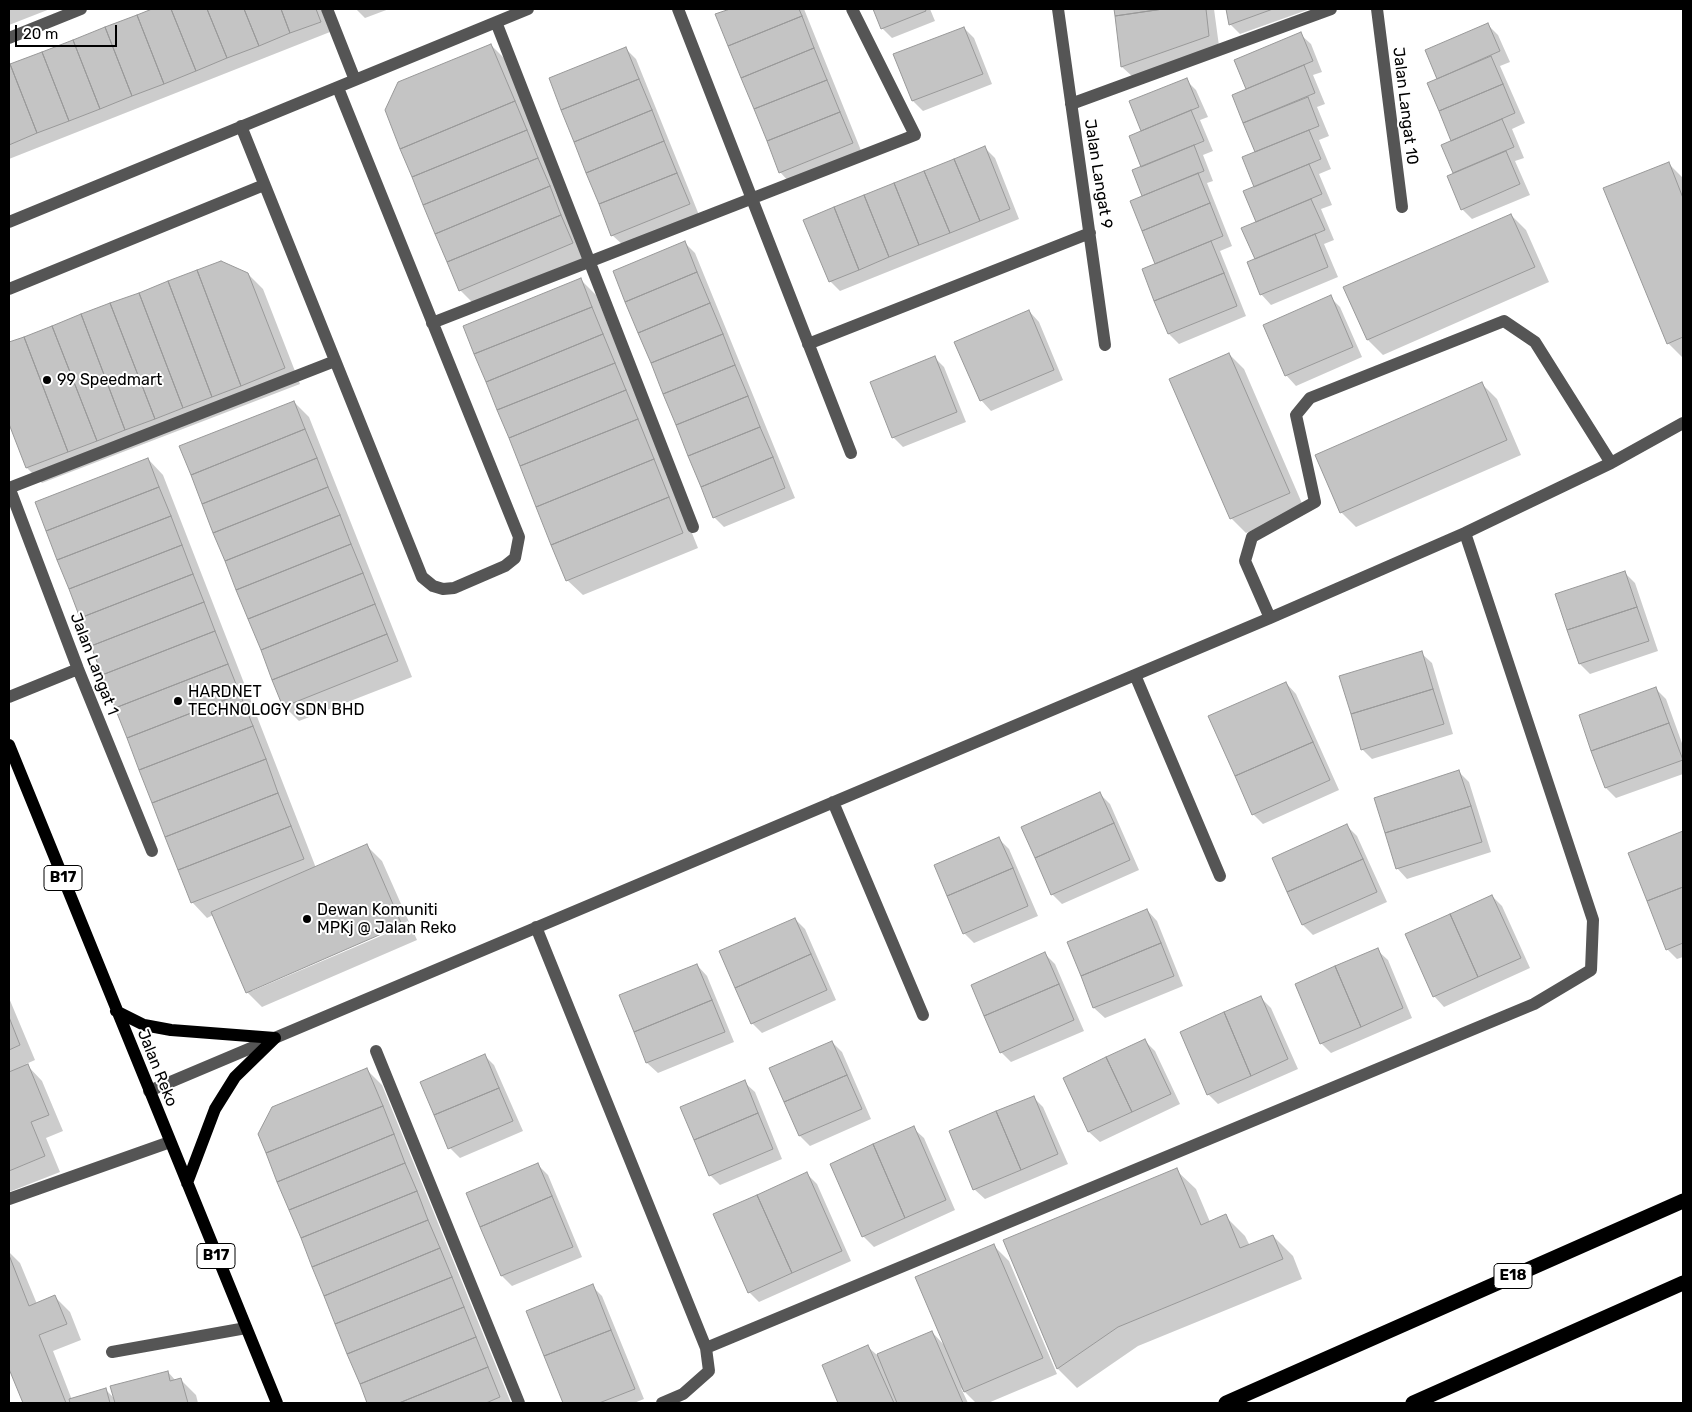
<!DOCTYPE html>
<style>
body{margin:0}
#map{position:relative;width:1692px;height:1412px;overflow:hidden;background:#fff;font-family:Rubik,sans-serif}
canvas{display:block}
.frame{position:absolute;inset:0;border:10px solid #000;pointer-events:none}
.scale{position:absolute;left:15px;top:25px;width:102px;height:22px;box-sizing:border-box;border:2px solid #000;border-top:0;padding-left:6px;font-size:15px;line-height:18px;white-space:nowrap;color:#000;-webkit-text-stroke:4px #fff;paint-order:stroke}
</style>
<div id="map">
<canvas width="1692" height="1412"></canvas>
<div class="frame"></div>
<div class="scale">20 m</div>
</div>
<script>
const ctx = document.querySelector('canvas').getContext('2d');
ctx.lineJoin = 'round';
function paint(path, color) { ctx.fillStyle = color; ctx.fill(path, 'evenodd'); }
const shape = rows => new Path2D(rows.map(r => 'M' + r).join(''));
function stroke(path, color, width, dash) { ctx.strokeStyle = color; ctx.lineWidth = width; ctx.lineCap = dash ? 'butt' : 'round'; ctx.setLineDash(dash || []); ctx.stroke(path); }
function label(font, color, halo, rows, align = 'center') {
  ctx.font = font + ' Rubik,sans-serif'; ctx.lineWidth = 4; ctx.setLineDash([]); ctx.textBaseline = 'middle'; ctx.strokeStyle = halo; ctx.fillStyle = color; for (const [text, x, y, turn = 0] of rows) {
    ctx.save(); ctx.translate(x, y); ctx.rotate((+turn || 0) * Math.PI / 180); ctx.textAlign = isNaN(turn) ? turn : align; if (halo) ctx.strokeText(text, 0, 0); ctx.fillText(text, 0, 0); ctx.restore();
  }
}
paint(shape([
 [9,9,50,9,9,25],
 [155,9,321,9,330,32,9,159,9,66],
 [356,9,389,9,365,18],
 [733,9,804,9,862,153,790,183,780,172,717,15],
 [874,9,930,9,935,21,892,38,882,28],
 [1115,9,1214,9,1219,46,1133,77,1122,67],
 [1228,9,1310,9,1240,34,1230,24],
 [1488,25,1498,35,1510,62,1500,66,1525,123,1512,129,1524,158,1515,161,1530,195,1472,219,1462,209,1455,174,1443,145,1453,141,1439,79],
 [964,28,974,38,992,84,923,111,913,101],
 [1300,34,1311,44,1322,72,1313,75,1325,104,1317,107,1329,136,1319,140,1331,169,1319,174,1332,205,1321,209,1334,240,1324,244,1338,277,1271,305,1261,294,1248,263,1256,260,1257,153,1233,96,1248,90,1236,60],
 [491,45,506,60,588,259,475,305,460,290],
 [626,49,636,59,699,215,623,245,612,235],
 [1186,80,1196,90,1208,117,1200,120,1213,151,1203,155,1213,181,1207,183,1232,246,1220,251,1246,316,1179,344,1169,334,1143,270,1157,264,1144,197,1134,171,1143,167,1142,131],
 [985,148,995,158,1019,219,840,291,830,281],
 [1668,163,1683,178,1683,358,1668,343],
 [1511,215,1526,230,1549,282,1383,355,1368,340,1345,288],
 [685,243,695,253,795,498,724,527,714,517],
 [221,263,248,274,263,289,300,384,42,483,27,468,9,421,9,343],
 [581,280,596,295,698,548,583,595,567,580],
 [1330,297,1340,307,1362,357,1296,386,1286,375],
 [1029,311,1039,322,1063,380,991,411,981,400],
 [1229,354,1244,369,1304,508,1246,533,1231,518],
 [934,357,944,367,966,422,903,447,893,437],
 [1482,384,1497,399,1521,455,1356,527,1341,512],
 [294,402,309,417,412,677,299,721,284,706],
 [148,459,163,475,316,868,367,846,382,861,417,940,262,1007,247,992,213,915,207,918,192,902],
 [408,921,409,924,252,991,252,989],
 [1625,573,1635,583,1658,651,1590,674,1580,664],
 [1421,653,1432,663,1453,734,1372,759,1362,749],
 [1286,683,1296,694,1339,790,1263,824,1253,814],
 [1656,689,1666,699,1683,746,1683,774,1616,798,1606,788,1580,715],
 [1459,772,1469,782,1491,852,1407,879,1397,868],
 [1100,794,1110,804,1139,870,1062,904,1052,894],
 [1347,826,1357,836,1387,902,1313,935,1303,925,1273,858],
 [1683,832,1683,957,1677,959,1667,949,1630,853],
 [999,839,1009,849,1038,916,974,943,964,933],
 [1492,896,1502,906,1530,968,1444,1007,1434,996,1406,935],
 [1147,910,1157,921,1183,986,1105,1018,1094,1008,1068,942],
 [795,919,805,929,836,1000,762,1033,752,1023],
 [1377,950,1388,960,1412,1018,1331,1053,1321,1043],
 [1045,954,1055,964,1084,1031,1011,1062,1001,1052],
 [697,965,707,976,734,1042,658,1073,647,1063,621,996],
 [9,998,35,1060,26,1064,42,1081,63,1131,46,1138,60,1172,9,1192],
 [1261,998,1271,1008,1298,1069,1218,1104,1208,1094],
 [1145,1041,1155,1051,1180,1104,1100,1142,1089,1132,1064,1078],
 [832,1042,842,1052,871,1119,810,1146,800,1136,771,1069],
 [484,1055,494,1065,523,1131,460,1158,450,1148],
 [367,1070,382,1085,511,1403,369,1403,260,1134],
 [744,1082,755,1092,782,1159,720,1185,710,1175],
 [1033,1097,1043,1107,1068,1164,985,1199,974,1189],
 [913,1128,924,1138,955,1210,874,1247,863,1236,831,1165],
 [538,1165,548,1175,582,1257,512,1286,502,1276,468,1194],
 [1176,1170,1196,1189,1210,1222,1225,1216,1245,1236,1250,1246,1273,1236,1293,1256,1302,1279,1138,1346,1077,1388,1058,1369,1005,1241],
 [807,1174,817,1184,851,1261,759,1302,749,1292],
 [994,1246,1009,1261,1057,1374,988,1403,976,1403,961,1388,968,1403,839,1403,823,1366,868,1347,877,1355,932,1332,945,1346],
 [9,1252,20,1263,37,1304,55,1297,70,1312,81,1340,53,1351,72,1400,106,1390,115,1399,168,1372,176,1381,181,1380,196,1395,198,1403,24,1403,9,1365],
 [592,1286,602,1296,644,1399,634,1403,564,1403,528,1312]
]), '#0003');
const building = shape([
 [152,9,171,9,196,71,164,84,137,15,152,9],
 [171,9,207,9,227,58,196,71,171,9],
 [207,9,244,9,259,46,227,58,207,9],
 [244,9,281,9,290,33,259,46,244,9],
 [281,9,316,9,321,22,290,33,281,9],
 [730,9,799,9,802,16,728,46,715,14,730,9],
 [873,9,925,9,926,11,881,29,873,9],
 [1114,9,1163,9,1115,16,1114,9],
 [1163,9,1206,9,1209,36,1121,67,1115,16,1163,9],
 [1226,9,1273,9,1229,25,1226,9],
 [137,15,164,84,132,96,105,27,137,15],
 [802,16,814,48,741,78,728,46,802,16],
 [1488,23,1500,51,1437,79,1425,50,1488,23],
 [105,27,132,96,100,109,73,40,105,27],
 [964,27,983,74,912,101,893,54,964,27],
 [1301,32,1313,61,1246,89,1234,60,1301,32],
 [73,40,100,109,69,121,42,52,73,40],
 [491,44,515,101,400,149,385,110,398,82,491,44],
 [626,47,639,79,561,110,549,78,626,47],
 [814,48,827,80,754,109,741,78,814,48],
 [42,52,69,121,37,133,10,64,42,52],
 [1491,56,1503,84,1439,111,1427,83,1491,56],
 [10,64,37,133,9,145,9,65,10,64],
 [1304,65,1315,93,1243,123,1232,95,1304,65],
 [1187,78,1199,107,1141,131,1129,101,1187,78],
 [639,79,652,110,574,142,561,110,639,79],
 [827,80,840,112,767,141,754,109,827,80],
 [1503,84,1515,113,1451,141,1439,111,1503,84],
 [1308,97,1319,126,1255,152,1243,123,1308,97],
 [515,101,527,130,412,177,400,149,515,101],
 [652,110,664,141,586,173,574,142,652,110],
 [1191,110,1204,141,1141,167,1129,136,1191,110],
 [840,112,853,143,779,173,767,141,840,112],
 [1502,119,1514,147,1453,173,1441,145,1502,119],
 [527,130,538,158,423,205,412,177,527,130],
 [1309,130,1321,159,1254,187,1242,157,1309,130],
 [664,141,677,173,599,204,586,173,664,141],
 [1194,145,1204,171,1142,196,1132,170,1194,145],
 [985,146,1010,209,980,221,954,159,985,146],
 [1506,151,1520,184,1461,210,1447,176,1506,151],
 [538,158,550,186,435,234,423,205,538,158],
 [954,159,980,221,950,233,924,171,954,159],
 [1669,162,1683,198,1683,337,1667,344,1603,188,1669,162],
 [1309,164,1322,194,1256,222,1243,191,1309,164],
 [924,171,950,233,919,245,894,183,924,171],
 [677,173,690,204,611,236,599,204,677,173],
 [1198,173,1210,203,1142,231,1130,201,1198,173],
 [894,183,919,245,889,257,864,195,894,183],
 [550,186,561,215,447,262,435,234,550,186],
 [864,195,889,257,859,270,834,207,864,195],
 [1311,199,1325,230,1255,259,1241,228,1311,199],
 [1210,203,1223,236,1155,264,1142,231,1210,203],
 [834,207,859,270,829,282,803,220,834,207],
 [1511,214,1535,267,1367,340,1343,287,1511,214],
 [561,215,573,243,459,291,447,262,561,215],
 [1315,234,1328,267,1260,295,1247,262,1315,234],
 [685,241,697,272,625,302,613,271,685,241],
 [1211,241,1224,273,1154,301,1142,269,1211,241],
 [221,261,248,273,285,368,241,386,197,270,221,261],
 [197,270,241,386,212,397,168,281,197,270],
 [697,272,710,303,638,333,625,302,697,272],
 [1224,273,1237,306,1168,334,1154,301,1224,273],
 [581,278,592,307,474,354,463,326,581,278],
 [168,281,212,397,183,408,139,293,168,281],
 [139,293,183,408,155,419,110,303,139,293],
 [1331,295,1353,347,1285,376,1263,325,1331,295],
 [110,303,155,419,125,430,81,314,110,303],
 [710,303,723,334,651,363,638,333,710,303],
 [592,307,603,334,486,382,474,354,592,307],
 [1029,310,1054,370,980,401,954,342,1029,310],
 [81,314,125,430,97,441,52,326,81,314],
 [52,326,97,441,68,452,24,337,52,326],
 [603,334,615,363,497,410,486,382,603,334],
 [723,334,735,365,663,394,651,363,723,334],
 [24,337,68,452,26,468,9,424,9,342,24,337],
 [1229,353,1290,493,1230,519,1169,379,1229,353],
 [935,356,957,412,892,438,870,382,935,356],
 [615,363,626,390,509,438,497,410,615,363],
 [735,365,748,396,676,425,663,394,735,365],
 [1482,382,1507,440,1340,513,1315,455,1482,382],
 [626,390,638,419,520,466,509,438,626,390],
 [748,396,760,427,688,456,676,425,748,396],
 [294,401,305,429,191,475,179,446,294,401],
 [638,419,654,459,536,507,520,466,638,419],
 [760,427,773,457,701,487,688,456,760,427],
 [305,429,317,458,202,504,191,475,305,429],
 [773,457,785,488,713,518,701,487,773,457],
 [148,458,159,487,46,531,35,502,148,458],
 [317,458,328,487,213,533,202,504,317,458],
 [654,459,669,497,551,545,536,507,654,459],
 [159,487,171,516,57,560,46,531,159,487],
 [328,487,340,515,225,561,213,533,328,487],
 [669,497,683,533,566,581,551,545,669,497],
 [340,515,351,544,236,590,225,561,340,515],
 [171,516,182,545,69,589,57,560,171,516],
 [351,544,363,573,248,619,236,590,351,544],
 [182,545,193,574,80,618,69,589,182,545],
 [1625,571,1637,607,1567,630,1555,594,1625,571],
 [363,573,375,604,261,650,248,619,363,573],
 [193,574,204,602,91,646,80,618,193,574],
 [204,602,215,631,102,675,91,646,204,602],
 [375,604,387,634,272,680,261,650,375,604],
 [1637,607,1649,641,1579,664,1567,630,1637,607],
 [215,631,228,664,115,708,102,675,215,631],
 [387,634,398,661,283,707,272,680,387,634],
 [1422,651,1433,689,1351,714,1339,676,1422,651],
 [228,664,240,694,127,738,115,708,228,664],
 [1286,682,1313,742,1235,776,1208,716,1286,682],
 [1656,687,1669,723,1591,751,1579,715,1656,687],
 [1433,689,1444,724,1361,750,1351,714,1433,689],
 [240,694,253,726,139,770,127,738,240,694],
 [1669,723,1683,760,1605,788,1591,751,1669,723],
 [253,726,266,759,152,803,139,770,253,726],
 [1313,742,1330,780,1252,815,1235,776,1313,742],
 [266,759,278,793,165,837,152,803,266,759],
 [1459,770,1471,806,1385,833,1374,798,1459,770],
 [1100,792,1114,823,1035,858,1021,827,1100,792],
 [278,793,291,826,178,870,165,837,278,793],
 [1471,806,1482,842,1396,869,1385,833,1471,806],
 [1114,823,1130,860,1051,895,1035,858,1114,823],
 [1347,824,1363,859,1287,892,1272,858,1347,824],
 [291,826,304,859,191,903,178,870,291,826],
 [1683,831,1683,887,1647,901,1628,853,1683,831],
 [999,837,1013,868,947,896,934,865,999,837],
 [367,844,402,925,246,993,211,912,367,844],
 [1363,859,1377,892,1302,925,1287,892,1363,859],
 [1013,868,1028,906,963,934,947,896,1013,868],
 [1683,887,1683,943,1666,950,1647,901,1683,887],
 [1492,895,1521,958,1478,977,1450,914,1492,895],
 [1147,909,1161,943,1081,976,1067,942,1147,909],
 [1450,914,1478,977,1433,997,1405,934,1450,914],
 [795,918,811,954,735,988,719,951,795,918],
 [1161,943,1174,976,1093,1008,1081,976,1161,943],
 [1378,948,1403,1008,1361,1027,1335,966,1378,948],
 [1045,952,1059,984,984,1016,971,985,1045,952],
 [811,954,827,990,751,1024,735,988,811,954],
 [697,964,712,1000,634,1032,619,995,697,964],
 [1335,966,1361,1027,1320,1044,1295,984,1335,966],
 [1059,984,1074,1020,1000,1053,984,1016,1059,984],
 [1261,996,1288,1059,1251,1076,1224,1012,1261,996],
 [712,1000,725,1032,646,1063,634,1032,712,1000],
 [1224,1012,1251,1076,1207,1095,1180,1032,1224,1012],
 [9,1017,20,1045,9,1050,9,1017],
 [1145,1039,1171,1094,1132,1112,1106,1057,1145,1039],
 [832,1041,847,1075,784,1102,769,1068,832,1041],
 [485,1054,499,1088,434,1115,420,1082,485,1054],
 [1106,1057,1132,1112,1088,1132,1063,1078,1106,1057],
 [28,1064,49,1115,31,1122,45,1156,9,1171,9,1072,28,1064],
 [367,1068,383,1106,266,1153,258,1134,272,1107,367,1068],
 [847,1075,862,1109,799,1136,784,1102,847,1075],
 [745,1080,758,1113,694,1140,680,1107,745,1080],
 [499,1088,513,1121,448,1149,434,1115,499,1088],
 [1034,1096,1058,1154,1021,1170,996,1111,1034,1096],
 [383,1106,394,1134,277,1182,266,1153,383,1106],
 [996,1111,1021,1170,973,1190,949,1131,996,1111],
 [758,1113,773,1149,709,1176,694,1140,758,1113],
 [914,1126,946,1200,905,1218,873,1144,914,1126],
 [394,1134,405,1163,289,1210,277,1182,394,1134],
 [873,1144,905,1218,862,1237,830,1164,873,1144],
 [405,1163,417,1191,301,1238,289,1210,405,1163],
 [538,1163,552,1196,480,1227,466,1193,538,1163],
 [1177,1168,1201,1225,1226,1214,1240,1248,1273,1235,1283,1259,1118,1327,1057,1369,1003,1240,1177,1168],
 [807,1172,842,1251,792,1273,757,1195,807,1172],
 [417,1191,428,1220,312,1267,301,1238,417,1191],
 [757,1195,792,1273,748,1293,713,1214,757,1195],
 [552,1196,573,1247,501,1276,480,1227,552,1196],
 [428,1220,440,1248,324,1296,312,1267,428,1220],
 [994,1244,1043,1358,964,1392,915,1277,994,1244],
 [440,1248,452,1277,335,1324,324,1296,440,1248],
 [9,1255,29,1306,55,1295,67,1324,39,1335,66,1403,23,1403,9,1369,9,1255],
 [452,1277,464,1307,347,1354,335,1324,452,1277],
 [593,1284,611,1330,544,1356,526,1311,593,1284],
 [464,1307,476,1337,360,1384,347,1354,464,1307],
 [611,1330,635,1389,599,1403,563,1403,544,1356,611,1330],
 [932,1331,963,1403,897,1403,877,1354,932,1331],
 [476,1337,488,1367,399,1403,367,1403,360,1384,476,1337],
 [868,1345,894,1403,838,1403,822,1365,868,1345],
 [488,1367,500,1397,486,1403,399,1403,488,1367],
 [168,1371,170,1381,181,1378,188,1403,115,1403,110,1386,168,1371],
 [106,1388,110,1403,70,1403,69,1399,106,1388]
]);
paint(building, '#c4c4c4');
stroke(building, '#999', 1);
stroke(shape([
 [327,9,355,80],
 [678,9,851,453],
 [1058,9,1105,345],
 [1377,9,1402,207],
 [496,22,693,527],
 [9,38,81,9],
 [1071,104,1331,9],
 [241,126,422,577,433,586,443,589,454,588,505,566,515,558,519,537,338,88],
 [9,222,528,9],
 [9,289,264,185],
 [432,323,915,135,852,9],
 [808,344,1090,233],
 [9,487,78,669,152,851],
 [9,488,335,361],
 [1270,618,1245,561,1252,537,1315,502,1296,415,1310,398,1504,321,1535,342,1611,463],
 [1135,675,1220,876],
 [9,697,78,669],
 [833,802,923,1015],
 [536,927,706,1348,709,1371,683,1394,662,1403],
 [376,1051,519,1403],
 [149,1091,1270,618,1465,533,1611,463,1683,423],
 [9,1199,170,1142],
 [706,1348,1534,1004,1591,970,1593,920,1465,533],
 [112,1352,246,1328]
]), '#555', 12);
stroke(shape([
 [9,745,277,1403],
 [116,1011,144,1025,171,1030,275,1038],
 [187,1183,215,1109,235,1077,275,1038]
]), '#000', 12);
stroke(shape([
 [1226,1403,1683,1201],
 [1413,1403,1683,1283]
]), '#000', 15);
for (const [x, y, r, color] of [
 [47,380,5,"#000"],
 [178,701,5,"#000"],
 [307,919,5,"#000"]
]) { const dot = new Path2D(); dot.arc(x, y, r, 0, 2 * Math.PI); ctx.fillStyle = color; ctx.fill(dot); stroke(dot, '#fff', 2); }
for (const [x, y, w] of [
 [63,878,38],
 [216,1256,38],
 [1513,1276,38]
]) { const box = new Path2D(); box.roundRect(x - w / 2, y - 12.5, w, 25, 4); ctx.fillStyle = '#fff'; ctx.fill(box); stroke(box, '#000', 1); }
label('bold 15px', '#000', null, [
 ["B17",63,878],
 ["B17",216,1256],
 ["E18",1513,1276]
]);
label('16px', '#000', '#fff', [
 ["Jalan Langat 10",1405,106,83],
 ["Jalan Langat 9",1098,174,81],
 ["Jalan Langat 1",94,664,69],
 ["Jalan Reko",157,1068,68]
]);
label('16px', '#000', '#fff', [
 ["99 Speedmart",57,380],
 ["HARDNET",188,692],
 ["TECHNOLOGY SDN BHD",188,710],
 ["Dewan Komuniti",317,910],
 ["MPKj @ Jalan Reko",317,928]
], 'left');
</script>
